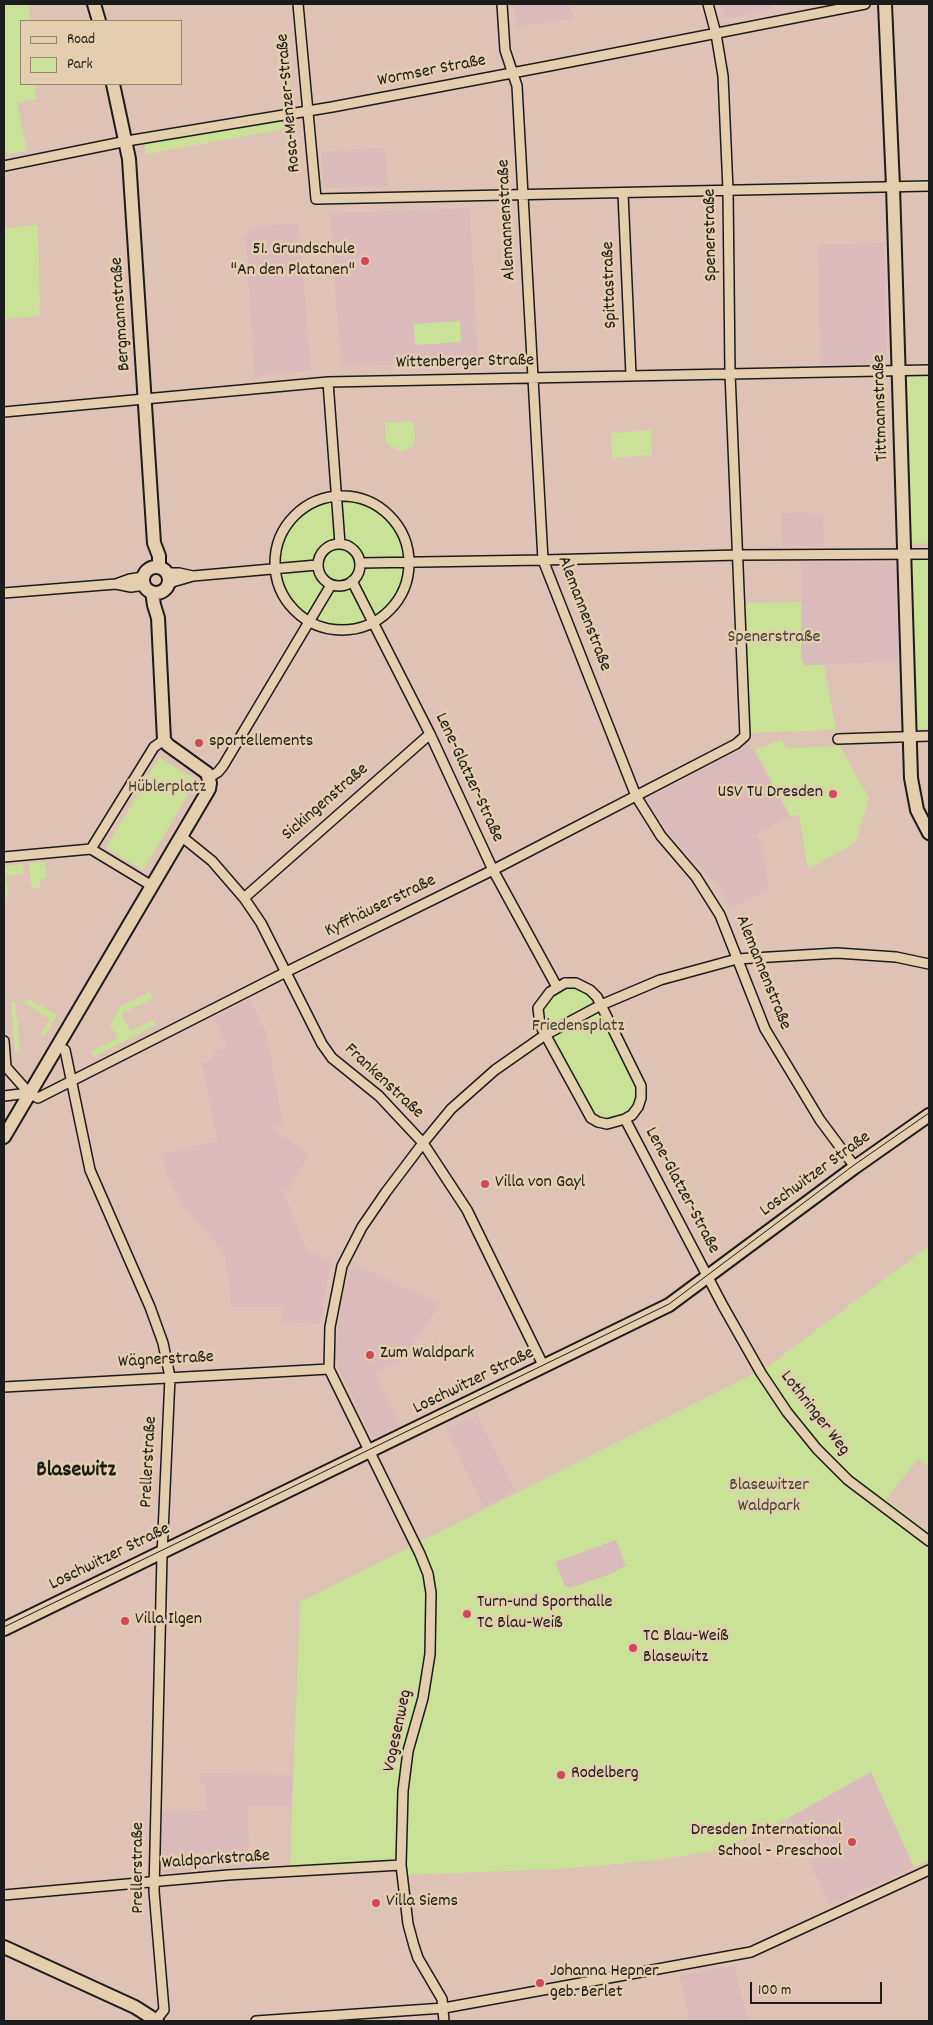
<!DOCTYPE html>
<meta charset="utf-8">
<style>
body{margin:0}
#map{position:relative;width:933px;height:2025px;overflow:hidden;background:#dec2b6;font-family:Dekko,sans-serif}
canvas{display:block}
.frame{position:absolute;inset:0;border:5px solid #1c1c1c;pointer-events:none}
.legend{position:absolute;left:20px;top:20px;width:162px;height:65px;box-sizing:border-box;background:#e3cead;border:1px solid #938773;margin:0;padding:6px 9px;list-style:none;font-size:15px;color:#1c1c1c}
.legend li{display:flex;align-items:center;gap:10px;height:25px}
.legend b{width:25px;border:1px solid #938773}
.scale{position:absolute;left:750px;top:1982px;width:132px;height:22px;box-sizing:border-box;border:2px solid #1c1c1c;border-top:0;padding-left:6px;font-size:15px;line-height:18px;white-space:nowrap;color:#1c1c1c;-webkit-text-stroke:4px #e3cead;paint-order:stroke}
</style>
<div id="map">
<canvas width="933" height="2025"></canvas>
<div class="frame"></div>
<ul class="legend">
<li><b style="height:6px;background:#e3cead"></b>Road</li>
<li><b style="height:14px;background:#cae298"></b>Park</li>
</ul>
<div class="scale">100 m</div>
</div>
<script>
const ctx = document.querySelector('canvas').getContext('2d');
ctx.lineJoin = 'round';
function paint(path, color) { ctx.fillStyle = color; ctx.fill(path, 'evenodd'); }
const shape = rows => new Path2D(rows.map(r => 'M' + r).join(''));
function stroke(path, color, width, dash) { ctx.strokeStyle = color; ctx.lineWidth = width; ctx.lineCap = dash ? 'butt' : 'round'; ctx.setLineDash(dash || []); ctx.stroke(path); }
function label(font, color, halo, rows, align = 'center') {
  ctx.font = font + ' Dekko,sans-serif'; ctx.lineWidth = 5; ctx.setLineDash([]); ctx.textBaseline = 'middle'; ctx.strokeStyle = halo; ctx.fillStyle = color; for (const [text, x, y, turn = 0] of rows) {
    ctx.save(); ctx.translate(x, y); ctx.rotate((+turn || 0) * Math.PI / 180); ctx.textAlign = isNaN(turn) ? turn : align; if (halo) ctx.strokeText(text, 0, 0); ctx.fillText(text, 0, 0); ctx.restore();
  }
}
paint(shape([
 [514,4,570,4,574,19,516,27],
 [721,4,772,4,772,9,725,19],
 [385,147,388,186,324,188,321,152],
 [470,208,478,363,341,366,330,213],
 [299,223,311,371,254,376,246,236,249,234,249,227],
 [884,243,887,364,820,365,818,244],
 [802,512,823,515,825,546,782,546,781,513],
 [801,562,891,562,897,568,898,662,804,665,801,658],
 [745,744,754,751,790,816,756,835,763,847,769,890,731,909,716,884,667,832,647,798,742,749],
 [250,999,266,1032,283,1124,273,1128,310,1153,288,1190,281,1186,307,1250,331,1261,320,1324,282,1322,282,1307,232,1307,224,1253,187,1211,170,1183,160,1154,217,1141,202,1064,210,1060,216,1051,227,1045,214,1018],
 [353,1264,441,1304,401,1360,375,1373,401,1425,376,1437,371,1435,338,1367,336,1350,340,1305],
 [477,1415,515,1491,484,1507,446,1430],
 [616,1539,626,1566,616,1570,616,1572,570,1588,565,1586,555,1562],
 [871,1772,914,1867,829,1905,790,1817],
 [200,1773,293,1774,291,1806,247,1806,250,1866,164,1873,162,1871,162,1810,207,1811,205,1784,200,1784],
 [735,1965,747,2021,689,2021,680,1976]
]), '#dbbabc');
paint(shape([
 [4,4,29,4,30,21,21,21,21,84,35,84,36,99,17,103,27,150,4,155],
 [281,117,283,129,146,154,144,142],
 [38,225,40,316,4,319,4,228],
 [460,321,461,342,415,345,414,324],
 [907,377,929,377,929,543,912,544],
 [413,422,415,433,414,446,401,452,386,443,385,423],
 [651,430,652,455,612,458,611,433],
 '278 563a65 65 0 1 1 130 0a65 65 0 1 1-130 0Z',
 [915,559,929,559,929,729,919,729,917,727,911,562],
 [801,602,801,658,804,665,824,665,836,730,749,733,746,603],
 [781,740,787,748,840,746,869,799,855,843,808,869,799,815,790,816,755,750],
 [159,758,197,780,143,870,106,848],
 [45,862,47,878,39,879,40,888,32,889,29,863],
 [23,864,24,873,6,876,9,897,4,897,4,866],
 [566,988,576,988,584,991,592,998,636,1086,638,1095,635,1104,629,1110,616,1118,604,1117,591,1111,545,1022,544,1013,549,998],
 [150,992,153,998,121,1014,130,1031,154,1020,156,1025,93,1057,90,1052,118,1038,110,1025,121,1006],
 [31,1000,57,1015,44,1037,40,1034,50,1019,24,1003,22,1003,22,1001],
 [11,1002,15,1002,20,1050,15,1051],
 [929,1246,929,1467,918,1459,886,1499,928,1532,929,1531,929,1860,914,1867,871,1772,790,1817,722,1849,658,1860,559,1869,408,1875,407,1861,290,1867,300,1602,767,1367],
 [616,1540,626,1566,616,1570,616,1572,570,1588,565,1586,555,1562]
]), '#cae298');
const street = shape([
 [298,4,316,199,929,186],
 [502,4,505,50,517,86,543,560,636,796,661,836,696,877,720,915,765,1029,820,1120,855,1167],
 [4,166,127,141,332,107,549,66,865,4],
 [623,193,631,375],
 [328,382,340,544],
 [4,412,328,382,929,370],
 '275 563a67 67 0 1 1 134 0a67 67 0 1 1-134 0Z',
 '318 565a21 21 0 1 1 42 0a21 21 0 1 1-42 0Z',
 [360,563,543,560,738,555,929,554],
 [168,573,179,573,193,576],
 [352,581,430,734,493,870,557,987],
 [169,583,193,576,317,565],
 [116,584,131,587,145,585],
 [4,593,116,584,130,579,144,577],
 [838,739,929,736],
 [210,777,218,772,223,766,331,585],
 [181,836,212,861,244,898,261,923,322,1044,332,1058,379,1096,423,1143,467,1210,544,1367],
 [4,857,91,849],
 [152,886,91,849,154,747,164,740],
 [244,898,430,734],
 [565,983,576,983,590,990,597,997,641,1086,641,1098,638,1107,632,1115,625,1119,607,1124,598,1122,591,1118,540,1025,538,1008,550,992,565,983],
 [4,1041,6,1067,29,1093,38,1098,286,972,493,870,736,744,745,736,730,373,728,190,723,76,716,34,708,4],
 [57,1046,65,1050,90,1170,150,1307,163,1343,170,1377,162,1555,154,1891,164,2010,156,2020],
 [4,1096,29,1093],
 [625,1119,723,1306,761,1373,787,1412,817,1449,848,1480,929,1541],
 [4,1387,329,1369],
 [4,1895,228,1875,401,1865],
 [256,2021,444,2008,751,1952,929,1870],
 [444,2021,442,1999,418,1958,414,1946,408,1924,401,1865,403,1791,408,1751,423,1698,430,1654,431,1593,428,1574,420,1554,329,1369,330,1327,342,1266,362,1227,386,1192,423,1143,451,1109,495,1070,545,1035,601,1005,660,980,737,959,837,953,896,957,929,964]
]);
const secondary = shape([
 [94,4,99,21],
 [885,4,893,186,911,778,917,810,929,833],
 [113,84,129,159,154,543,159,556,159,567],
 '143 580a13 13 0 1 1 26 0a13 13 0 1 1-26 0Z',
 [4,1137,209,789,210,783,207,773,168,745,164,740,158,618,154,605,152,592],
 [4,1629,669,1305,855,1167,929,1115],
 [4,1947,135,2007,157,2021]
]);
stroke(street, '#1c1c1c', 12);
stroke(secondary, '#1c1c1c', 16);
stroke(street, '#e3cead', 9);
stroke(secondary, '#e3cead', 12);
stroke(shape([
 [4,1627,669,1304,854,1165,929,1113]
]), '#1c1c1c', 1);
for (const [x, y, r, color] of [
 [365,261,5,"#d1495b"],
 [199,743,5,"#d1495b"],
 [833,794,5,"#d1495b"],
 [485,1184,5,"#d1495b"],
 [370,1355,5,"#d1495b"],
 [467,1614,5,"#d1495b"],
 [125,1621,5,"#d1495b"],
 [633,1648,5,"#d1495b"],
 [561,1775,5,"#d1495b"],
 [852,1842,5,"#d1495b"],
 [376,1903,5,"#d1495b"],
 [540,1983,5,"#d1495b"]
]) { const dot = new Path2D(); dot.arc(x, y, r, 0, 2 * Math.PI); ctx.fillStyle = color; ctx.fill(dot); stroke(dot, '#e3cead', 2); }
label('18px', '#1c1c1c', '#e3cead', [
 ["Wormser Straße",432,72,-11],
 ["Rosa-Menzer-Straße",290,103,-95],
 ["Alemannenstraße",508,220,-93],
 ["Spenerstraße",712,235,-91],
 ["Spittastraße",611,285,-92],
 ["Bergmannstraße",122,314,-94],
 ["Wittenberger Straße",465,363,-1],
 ["Tittmannstraße",882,408,-92],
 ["Alemannenstraße",583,614,69],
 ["Lene-Glatzer-Straße",468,778,65],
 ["Sickingenstraße",326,803,-41],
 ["Kyffhäuserstraße",381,907,-26],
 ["Alemannenstraße",762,973,68],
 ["Frankenstraße",383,1082,43],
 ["Loschwitzer Straße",816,1175,-36],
 ["Lene-Glatzer-Straße",681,1191,62],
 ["Wägnerstraße",166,1361,-3],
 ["Loschwitzer Straße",474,1382,-26],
 ["Lothringer Weg",814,1414,52],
 ["Prellerstraße",150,1462,-87],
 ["Loschwitzer Straße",110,1558,-26],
 ["Vogesenweg",399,1731,-78],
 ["Waldparkstraße",216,1861,-4],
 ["Prellerstraße",140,1868,-90]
]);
label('18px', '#1c1c1c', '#e3cead', [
 ["51. Grundschule",355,251,"right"],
 ["\"An den Platanen\"",355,272,"right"],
 ["sportellements",209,743],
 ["USV TU Dresden",823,794,"right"],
 ["Villa von Gayl",495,1184],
 ["Zum Waldpark",380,1355],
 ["Turn-und Sporthalle",477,1604],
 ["TC Blau-Weiß",477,1625],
 ["Villa Ilgen",135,1621],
 ["TC Blau-Weiß",643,1638],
 ["Blasewitz",643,1659],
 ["Rodelberg",571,1775],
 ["Dresden International",842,1832,"right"],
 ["School - Preschool",842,1853,"right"],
 ["Villa Siems",386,1903],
 ["Johanna Hepner",550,1973],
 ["geb. Berlet",550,1994]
], 'left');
label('18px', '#3f4435', '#e3cead', [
 ["Spenerstraße",774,639],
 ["Hüblerplatz",167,789],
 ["Friedensplatz",578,1028],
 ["Blasewitzer",769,1487],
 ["Waldpark",769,1508]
]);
label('bold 22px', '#1c1c1c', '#e3cead', [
 ["Blasewitz",76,1472]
]);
</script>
